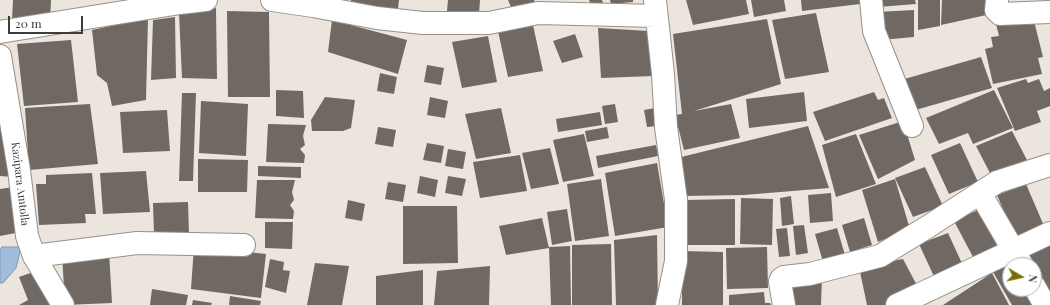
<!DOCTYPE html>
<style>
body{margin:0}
#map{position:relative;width:1050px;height:305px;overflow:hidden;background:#ece5de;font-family:"Playfair Display",serif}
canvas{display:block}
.north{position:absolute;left:1002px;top:257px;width:40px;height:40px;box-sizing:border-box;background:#fff;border:1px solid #b2b1b0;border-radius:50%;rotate:99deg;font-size:11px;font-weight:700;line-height:16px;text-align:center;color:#3e3c39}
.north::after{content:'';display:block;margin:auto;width:14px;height:18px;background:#7a6c05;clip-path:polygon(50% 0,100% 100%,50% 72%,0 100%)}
.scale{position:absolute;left:8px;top:16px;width:75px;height:18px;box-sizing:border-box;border:2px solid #3e3c39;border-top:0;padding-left:5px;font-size:12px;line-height:14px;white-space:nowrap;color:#3e3c39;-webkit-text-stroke:3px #fff;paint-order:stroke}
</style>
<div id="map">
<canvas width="1050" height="305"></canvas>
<div class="north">N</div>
<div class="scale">20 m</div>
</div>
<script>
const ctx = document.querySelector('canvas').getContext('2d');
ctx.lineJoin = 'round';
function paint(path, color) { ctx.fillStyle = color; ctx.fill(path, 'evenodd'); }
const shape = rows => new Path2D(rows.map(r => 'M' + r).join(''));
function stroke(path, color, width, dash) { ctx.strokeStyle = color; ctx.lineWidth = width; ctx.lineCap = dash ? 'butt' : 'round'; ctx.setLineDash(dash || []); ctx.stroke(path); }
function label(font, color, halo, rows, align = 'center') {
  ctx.font = font + ' "Playfair Display",serif'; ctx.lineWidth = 4; ctx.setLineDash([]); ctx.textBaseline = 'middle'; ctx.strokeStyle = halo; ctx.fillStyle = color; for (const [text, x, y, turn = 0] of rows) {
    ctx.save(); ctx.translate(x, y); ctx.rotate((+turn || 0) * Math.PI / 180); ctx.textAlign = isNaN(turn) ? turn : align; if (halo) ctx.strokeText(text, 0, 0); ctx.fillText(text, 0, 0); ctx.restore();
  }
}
const water = shape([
 [2,247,21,247,16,268,3,283,0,283,0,250,2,247]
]);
paint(water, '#a0bedc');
stroke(water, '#8397ab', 1);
paint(shape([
 [13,0,51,0,50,23,12,20],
 [351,0,399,0,397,17,349,10],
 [448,0,480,0,479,14,447,11],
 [508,0,534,0,538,9,515,17],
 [589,0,602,0,603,3,591,5],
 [610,0,633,0,633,2,611,4],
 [686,0,746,0,749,14,693,25],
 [751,0,784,0,786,11,754,17],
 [801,0,860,0,860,4,802,11],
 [877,0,915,0,916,4,878,7],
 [918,0,940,0,940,26,918,30],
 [942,0,991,0,991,14,941,25],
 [216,8,217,79,182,78,179,13],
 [914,10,914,37,881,40,877,12],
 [227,11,269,12,270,97,228,97],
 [816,13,829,72,785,79,772,20],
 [175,17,176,78,151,80,153,20],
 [1033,17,1043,57,1038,58,1042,74,993,84,985,49,993,47,991,37,999,36,996,24],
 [148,18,146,100,112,106,107,83,97,75,92,30],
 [767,19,781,84,694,111,731,104,740,138,684,150,675,115,682,114,673,34],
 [332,20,407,40,398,74,328,52],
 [533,25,543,71,508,77,498,31],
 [598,28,649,31,653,76,601,78],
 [575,34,583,57,562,63,553,41],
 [488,36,497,82,462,88,452,42],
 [71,40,78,102,24,106,17,44],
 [981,57,992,88,912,111,901,80],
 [427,65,444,68,441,85,424,82],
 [0,70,13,177,0,176],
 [380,73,397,77,394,94,377,91],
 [1026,79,1028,83,1039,79,1044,91,1050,88,1050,106,1037,111,1041,122,1015,131,997,88],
 [276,90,303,91,304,118,276,116],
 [994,90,1013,128,973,144,968,133,939,144,926,118],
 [804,92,807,121,749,128,746,99],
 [874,92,878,100,884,98,892,118,825,141,813,112],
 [182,93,196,93,193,181,179,181],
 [325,97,355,100,351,128,343,131,312,131,311,120],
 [430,97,448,101,445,118,427,115],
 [201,101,248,104,246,156,199,153],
 [90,104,98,164,29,170,25,108],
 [615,104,618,122,605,124,602,106],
 [501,108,511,153,476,159,465,114],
 [655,108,657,126,647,127,644,110],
 [167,110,170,151,123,153,120,112],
 [600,112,602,125,558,132,556,119],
 [903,121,915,160,878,179,859,135],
 [268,124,306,125,303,136,305,145,300,149,305,155,304,163,266,162],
 [808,126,829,188,744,195,684,196,677,158],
 [378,127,396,130,393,147,375,144],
 [607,127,609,138,587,142,585,131],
 [1012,131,1028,162,992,177,976,146],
 [584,134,594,176,563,182,553,140],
 [856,134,876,184,836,197,822,145],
 [427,143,444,146,441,163,423,160],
 [960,143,978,182,949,194,931,155],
 [656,145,658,156,598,168,596,156],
 [550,148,559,184,531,189,522,153],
 [448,149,466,152,463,169,445,166],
 [520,155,527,191,480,198,473,162],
 [198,159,248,160,247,192,198,192],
 [657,163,668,227,615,236,605,173],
 [258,166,301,167,301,178,258,176],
 [925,167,943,206,913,217,895,178],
 [146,171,150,212,103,214,100,173],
 [92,173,96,214,85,214,86,223,39,225,36,184,46,184,46,175],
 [420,176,438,180,435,197,417,193],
 [448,176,466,179,462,196,445,193],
 [601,179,609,236,575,241,567,184],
 [895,179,910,229,878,242,862,190],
 [257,180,295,180,292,192,294,200,290,205,294,211,293,219,255,218],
 [388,182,406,185,403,202,385,199],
 [1026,184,1050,240,1020,250,997,195],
 [13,187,21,232,0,236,0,189],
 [831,193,833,221,810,223,808,195],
 [791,196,794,224,782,226,780,198],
 [741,198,773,199,772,245,740,244],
 [735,199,735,245,685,245,685,200],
 [348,200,365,204,362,221,345,218],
 [188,202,189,234,154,235,153,203],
 [403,206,457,206,458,263,403,264],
 [567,209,572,241,552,245,547,212],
 [980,209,1008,262,982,274,954,221],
 [542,218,549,248,506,255,499,226],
 [864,218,872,245,850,252,842,225],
 [265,222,293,222,292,249,265,248],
 [804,225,808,253,796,255,793,226],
 [787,228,790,256,779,257,776,229],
 [837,228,845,255,823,262,815,234],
 [948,233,966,272,937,283,919,244],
 [657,235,658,305,616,305,614,240],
 [611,244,612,305,572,305,572,245],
 [1050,244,1050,298,1034,275,1034,265,1027,265,1023,259],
 [194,246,266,254,261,298,191,289],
 [570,246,571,305,551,305,549,247],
 [767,247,768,288,727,289,726,248],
 [682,251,723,252,723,305,682,305],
 [109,252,112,303,65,305,62,254],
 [270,259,284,262,283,270,290,271,286,293,265,287],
 [903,259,921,293,897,305,867,305,859,267],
 [315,263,349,266,342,305,307,305],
 [1010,264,1010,289,1025,289,1034,305,1012,305,993,272],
 [490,266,489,305,434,305,437,271],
 [42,269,56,305,19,305,28,300,19,277],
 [423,270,423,305,376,305,376,276],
 [992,273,1009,305,943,305],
 [822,277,821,305,788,305,785,280],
 [152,289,188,295,186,305,150,305],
 [764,292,765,303,770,303,771,305,729,305,729,295],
 [230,296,261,301,260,305,229,305],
 [193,300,212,303,211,305,192,305]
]), '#706963');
const minor = shape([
 [272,0,313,6,377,18,423,23,489,23,538,13,656,16],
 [655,0,663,74,666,127,676,200,676,261,667,305],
 [871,0,874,31,912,126],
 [997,0,996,10,1000,14,1050,12],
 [0,32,180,3,206,0],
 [0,56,19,170,27,236,34,256,63,305],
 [980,193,1022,265],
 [34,256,137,243,244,245],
 [1034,286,1045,305],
 [784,305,780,282,781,279,784,277,810,274,880,256,929,226,997,182,1050,165],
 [897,305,1050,233]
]);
stroke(minor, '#969089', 24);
stroke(minor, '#fff', 22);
label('11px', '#3e3c39', '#fff', [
 ["Kazipara Amtolla",20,184,83]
]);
</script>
